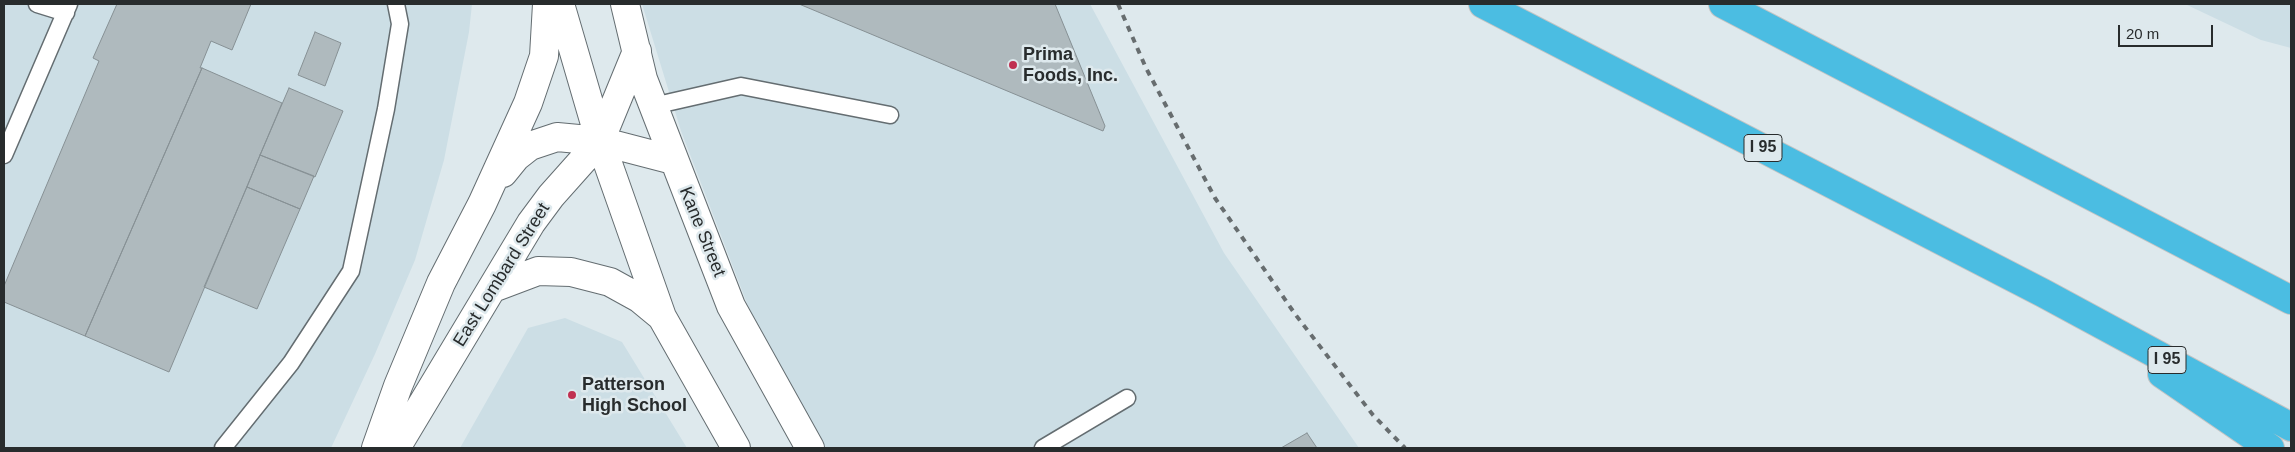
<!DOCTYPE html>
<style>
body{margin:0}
#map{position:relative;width:2295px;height:452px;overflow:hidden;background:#dee9ed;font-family:Arial,sans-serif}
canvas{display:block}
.frame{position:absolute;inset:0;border:5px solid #282c2d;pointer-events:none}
.scale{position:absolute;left:2118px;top:25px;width:95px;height:22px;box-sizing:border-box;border:2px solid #282c2d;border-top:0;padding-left:6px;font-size:15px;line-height:18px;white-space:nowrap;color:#282c2d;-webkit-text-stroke:4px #dee9ed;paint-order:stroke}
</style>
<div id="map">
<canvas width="2295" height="452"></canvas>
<div class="frame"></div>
<div class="scale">20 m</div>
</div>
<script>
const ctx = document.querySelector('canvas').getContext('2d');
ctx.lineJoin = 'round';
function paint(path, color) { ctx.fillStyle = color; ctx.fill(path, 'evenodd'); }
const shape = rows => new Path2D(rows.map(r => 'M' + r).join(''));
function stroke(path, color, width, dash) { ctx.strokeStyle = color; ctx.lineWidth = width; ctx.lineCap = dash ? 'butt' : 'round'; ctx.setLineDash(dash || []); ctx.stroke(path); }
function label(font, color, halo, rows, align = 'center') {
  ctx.font = font + ' Arial,sans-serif'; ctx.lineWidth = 5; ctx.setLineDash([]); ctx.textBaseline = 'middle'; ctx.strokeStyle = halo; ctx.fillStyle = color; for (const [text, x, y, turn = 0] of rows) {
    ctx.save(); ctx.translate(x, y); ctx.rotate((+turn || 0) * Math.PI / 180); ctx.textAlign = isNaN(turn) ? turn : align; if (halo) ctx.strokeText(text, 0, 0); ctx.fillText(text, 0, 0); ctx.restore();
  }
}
paint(shape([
 [4,4,472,4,469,32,444,160,415,260,375,354,331,448,4,448],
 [642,4,1090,4,1224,253,1359,448,822,448,748,306,681,131],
 [2185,4,2291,4,2291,48,2261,40],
 [565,318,622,342,687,448,460,448,528,328]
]), '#ccdee5');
const building = shape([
 [117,4,251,4,232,50,211,41,200,68,202,68,85,336,4,302,4,286,99,61,93,58,117,4],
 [799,4,1055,4,1105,126,1103,131,799,4],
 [315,32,341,43,325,86,298,75,315,32],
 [202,68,282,103,169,372,85,336,202,68],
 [289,88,343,111,315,177,260,155,289,88],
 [260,155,314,176,300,209,247,187,260,155],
 [247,187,300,209,257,309,204,287,247,187],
 [1307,433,1317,448,1281,448,1307,433]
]);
paint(building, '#afbabe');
stroke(building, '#879195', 1);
const lane = shape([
 [37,4,66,13],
 [653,106,741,86,890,115],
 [4,155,69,4],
 [223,448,291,363,351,271,386,109,400,24,396,4],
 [1043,448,1127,398]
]);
const secondary = shape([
 [560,4,600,141,662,317,736,448],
 [625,4,643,79,731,306,810,448],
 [503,173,516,157,530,146,557,137,600,141,673,160],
 [493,288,538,271,571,272,610,282,639,298,662,317],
 [376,448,398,386,441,283,482,204,528,103,544,56,547,4],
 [396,448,531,223,551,196,600,141,637,51]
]);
const highway = shape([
 [1483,4,2043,293,2291,427],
 [1723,4,2291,300],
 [2162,374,2270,448]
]);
stroke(lane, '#646d71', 19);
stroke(secondary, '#646d71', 30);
stroke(highway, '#c3c4c4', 30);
stroke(lane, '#fff', 16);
stroke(secondary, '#fff', 28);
stroke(highway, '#4bbde2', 28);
stroke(shape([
 [1118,4,1146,68,1215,198,1295,314,1373,415,1405,448]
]), '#676d6f', 4, [6, 6]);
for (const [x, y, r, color] of [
 [1013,65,5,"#c03051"],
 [572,395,5,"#c03051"]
]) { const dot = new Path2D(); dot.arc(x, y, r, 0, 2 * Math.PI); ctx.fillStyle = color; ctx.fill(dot); stroke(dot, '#dee9ed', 2); }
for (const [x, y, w] of [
 [1763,148,38],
 [2167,360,38]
]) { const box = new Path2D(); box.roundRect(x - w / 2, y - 13.5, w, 27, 4); ctx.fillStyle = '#dee9ed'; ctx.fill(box); stroke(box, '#282c2d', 1); }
label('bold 16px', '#282c2d', null, [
 ["I 95",1763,148],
 ["I 95",2167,360]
]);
label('bold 18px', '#282c2d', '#dee9ed', [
 ["Prima",1023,55],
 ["Foods, Inc.",1023,76],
 ["Patterson",582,385],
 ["High School",582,406]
], 'left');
label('18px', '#282c2d', '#dee9ed', [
 ["Kane Street",702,232,68],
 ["East Lombard Street",502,275,-58]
]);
</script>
